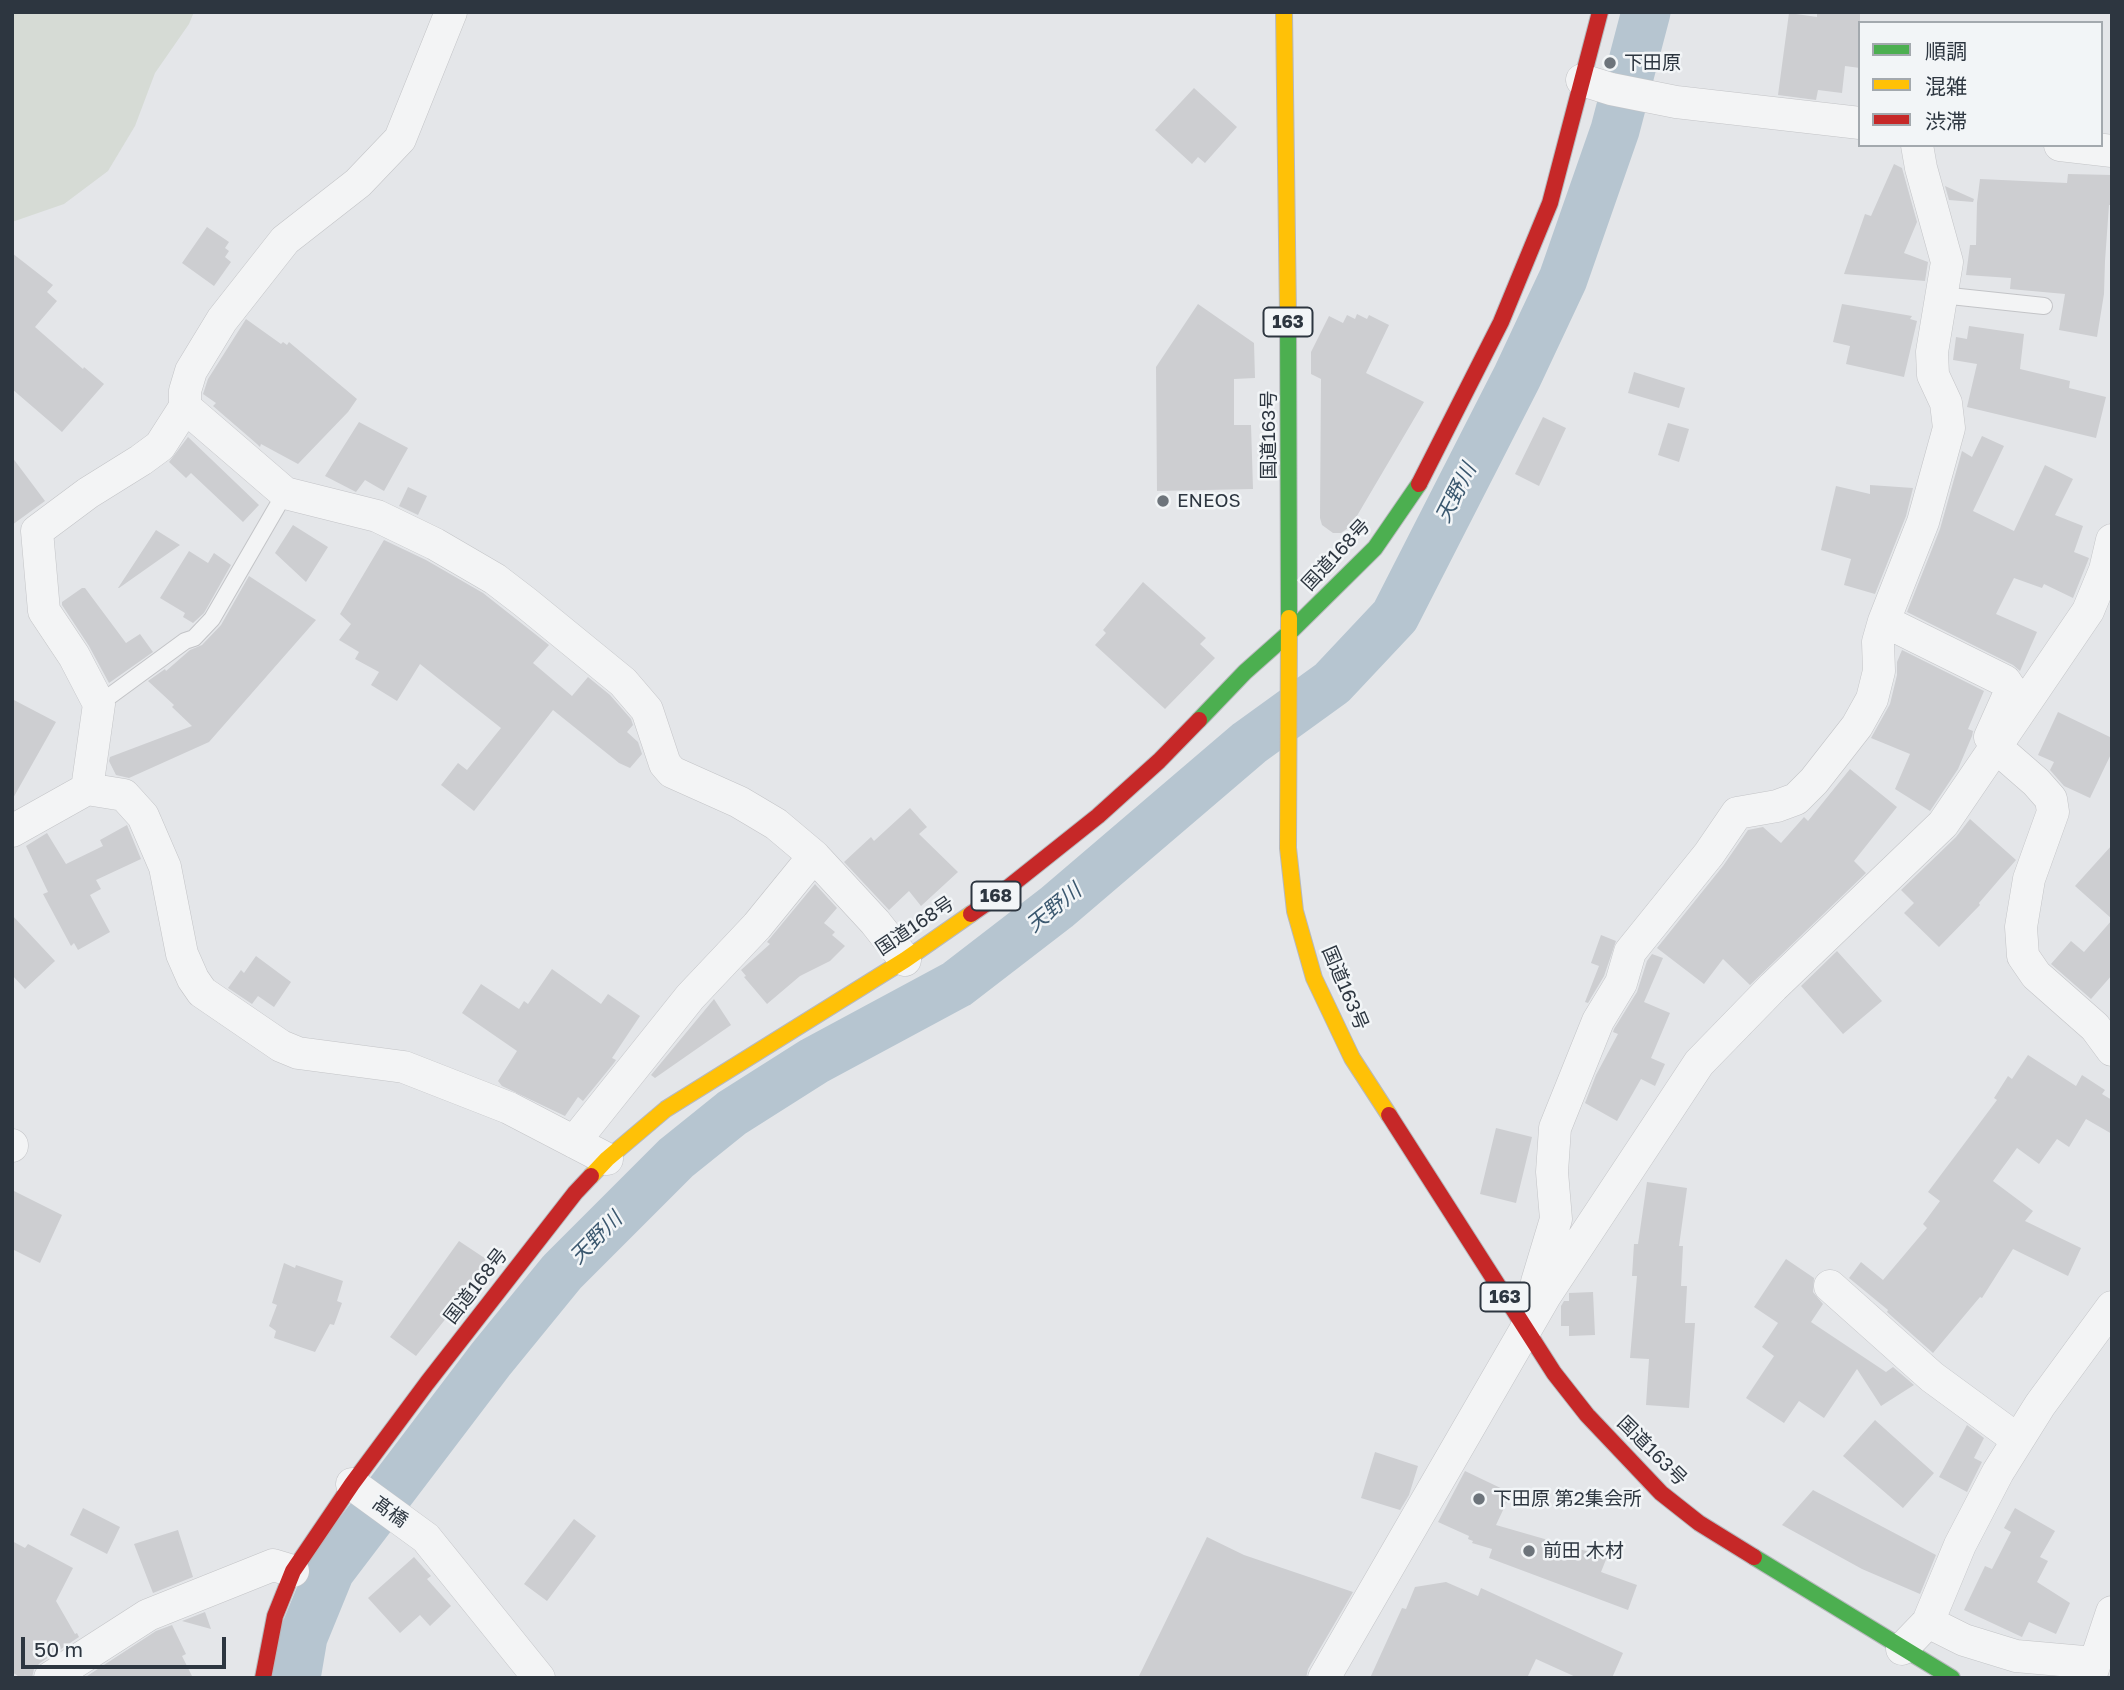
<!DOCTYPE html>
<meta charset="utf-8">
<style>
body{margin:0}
#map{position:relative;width:2124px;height:1690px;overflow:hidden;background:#e4e6e9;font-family:"Golos Text","Noto Sans JP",sans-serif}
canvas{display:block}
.frame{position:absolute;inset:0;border:14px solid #2d3640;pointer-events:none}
.legend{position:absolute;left:1858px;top:21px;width:245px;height:126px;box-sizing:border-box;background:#f2f5f7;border:2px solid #a3a9ae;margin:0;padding:9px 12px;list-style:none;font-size:21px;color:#2d3640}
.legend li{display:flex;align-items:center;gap:14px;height:35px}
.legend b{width:35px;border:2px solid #a3a9ae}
.scale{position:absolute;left:21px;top:1637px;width:205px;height:32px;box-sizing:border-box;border:4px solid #2d3640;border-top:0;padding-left:9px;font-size:21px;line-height:24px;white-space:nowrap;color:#2d3640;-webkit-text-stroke:5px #f2f5f7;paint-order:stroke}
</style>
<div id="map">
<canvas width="2124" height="1690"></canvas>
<div class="frame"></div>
<ul class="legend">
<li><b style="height:9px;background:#4caf50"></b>順調</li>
<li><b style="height:9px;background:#ffc107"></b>混雑</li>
<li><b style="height:9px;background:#c62828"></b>渋滞</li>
</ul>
<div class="scale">50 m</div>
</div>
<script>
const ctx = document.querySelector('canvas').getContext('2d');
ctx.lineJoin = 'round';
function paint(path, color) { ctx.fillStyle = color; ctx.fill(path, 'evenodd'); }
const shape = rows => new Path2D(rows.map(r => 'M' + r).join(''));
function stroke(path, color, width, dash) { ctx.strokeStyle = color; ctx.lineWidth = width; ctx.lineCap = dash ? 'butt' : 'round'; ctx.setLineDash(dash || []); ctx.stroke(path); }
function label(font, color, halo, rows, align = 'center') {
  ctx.font = font + ' "Golos Text","Noto Sans JP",sans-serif'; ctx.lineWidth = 5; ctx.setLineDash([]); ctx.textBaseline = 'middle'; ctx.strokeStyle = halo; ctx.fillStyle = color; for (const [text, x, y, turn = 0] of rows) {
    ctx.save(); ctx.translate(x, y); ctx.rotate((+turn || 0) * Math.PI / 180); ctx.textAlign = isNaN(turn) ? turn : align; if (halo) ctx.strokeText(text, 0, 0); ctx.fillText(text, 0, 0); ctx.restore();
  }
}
paint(shape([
 [12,12,194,12,189,24,155,73,135,126,108,171,64,204,12,222]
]), '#d6dbd5');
stroke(shape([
 [296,1678,303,1637,330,1571,491,1359,562,1272,676,1158,732,1113,814,1061,957,984,1057,907,1249,743,1332,683,1395,616,1517,377,1563,279,1615,130,1646,12]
]), '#b6c5d0', 49);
paint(shape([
 [1817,12,1860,12,1860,68,1845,66,1842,93,1818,90,1816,100,1778,95,1789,13,1817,17],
 [1194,88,1237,127,1205,163,1198,157,1192,164,1155,130],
 [1894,164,1902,168,1917,222,1904,253,1928,262,1925,281,1844,274,1865,214,1871,216],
 [2068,174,2112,175,2112,205,2109,205,2105,261,2104,294,2097,337,2059,330,2065,294,2010,289,2011,278,1966,275,1970,245,1976,245,1977,203,1980,179,2067,183],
 [1945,186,1974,199,1973,202,1949,200],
 [207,227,229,242,225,248,229,251,225,257,231,262,214,286,182,263],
 [12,253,53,285,47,292,57,301,35,327,83,369,84,367,104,384,62,432,12,389],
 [1198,304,1254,343,1255,378,1234,379,1234,425,1251,425,1253,489,1157,491,1156,367],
 [1842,304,1912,316,1910,319,1917,321,1904,377,1846,364,1850,346,1833,342],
 [1357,314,1367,319,1369,315,1389,325,1366,373,1424,402,1351,526,1341,533,1333,533,1322,525,1320,518,1321,379,1311,374,1311,352,1329,316,1343,323,1347,315,1355,319],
 [246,319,281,344,283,342,287,345,289,342,357,399,348,412,298,464,261,444,260,447,257,444,213,406,216,403,203,394,208,379],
 [1969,326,2024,334,2020,369,2070,381,2069,388,2106,397,2096,438,1967,407,1977,364,1953,360,1956,337,1967,339],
 [1634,372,1685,388,1679,408,1628,393],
 [1543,417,1566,428,1539,486,1515,474],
 [359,422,408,448,384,491,365,480,356,492,325,476],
 [1668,423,1689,429,1679,462,1658,455],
 [1982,436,2004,446,1973,511,2014,531,2045,465,2073,479,2055,515,2083,526,2074,552,2089,558,2073,598,2044,584,2042,588,2014,578,1996,614,2037,632,2020,671,2013,665,1907,612,1940,529,1962,451,1972,457],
 [188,437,259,505,243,522,191,473,186,478,169,462],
 [12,457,45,501,12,525],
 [1870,485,1913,488,1906,516,1875,594,1844,585,1851,559,1821,550,1836,486,1870,494],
 [408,487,427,496,418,515,399,506],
 [293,525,328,547,306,582,275,553],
 [156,530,180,545,119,588,118,588],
 [384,540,426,560,483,593,549,645,533,663,572,696,588,677,610,695,631,719,633,725,627,732,638,742,642,754,630,768,619,763,553,710,474,811,441,785,458,763,467,770,501,728,420,664,397,701,371,685,379,672,355,659,359,652,339,640,351,624,340,614],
 [189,551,208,563,214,553,231,565,204,613,193,623,183,617,185,613,160,598],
 [249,576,316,620,209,742,129,778,116,775,109,761,110,757,192,726,172,707,174,705,148,681,165,669,166,671,190,650,202,645,221,625],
 [1143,582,1206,638,1200,644,1215,658,1165,709,1095,645,1106,633,1103,630],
 [82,588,85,588,126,643,140,634,153,652,109,683,89,646,62,605,62,602],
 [1902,650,1984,691,1968,729,1973,731,1972,736,1958,769,1930,811,1895,789,1910,754,1871,738,1890,704,1897,675,1897,662],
 [12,699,56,722,12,800],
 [2058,712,2112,738,2112,752,2090,798,2064,786,2050,770,2054,762,2038,755],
 [1850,769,1897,807,1854,861,1866,873,1750,985,1723,959,1704,984,1657,948,1723,866,1748,830,1763,827,1781,843,1804,817,1808,821],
 [910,808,927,827,919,834,958,872,921,906,909,891,889,910,844,862,871,837,874,841],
 [1970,819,2016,860,1979,903,1980,905,1939,947,1904,913,1914,903,1901,890,1956,837],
 [127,825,141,859,96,880,101,889,90,895,110,932,78,950,74,943,71,946,43,894,48,892,26,846,47,833,66,864,103,846,100,840],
 [2112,845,2112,919,2075,886],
 [815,884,837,908,824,923,835,932,832,935,845,946,830,961,800,976,767,1004,744,977,746,976,741,970,770,944,767,942],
 [12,915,55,961,25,989,12,975],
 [2112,920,2112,975,2091,999,2051,964,2071,941,2084,952],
 [1601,935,1616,941,1604,976,1588,1003,1585,1002,1599,966,1591,963],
 [1837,951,1882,1001,1843,1034,1801,986],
 [1652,954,1663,958,1644,1002,1670,1013,1651,1058,1665,1064,1655,1086,1641,1079,1617,1121,1585,1103,1596,1075,1618,1034,1613,1032,1614,1029,1637,992,1647,961],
 [256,956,291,982,274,1007,258,996,252,1004,228,988,241,970,244,973],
 [552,969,601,1004,608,994,640,1016,612,1058,616,1060,614,1063,583,1101,578,1097,565,1116,502,1086,498,1081,517,1051,462,1013,481,984,519,1009,524,1001,528,1004],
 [714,999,731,1025,655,1078,651,1075],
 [2028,1055,2076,1086,2082,1075,2105,1090,2102,1094,2112,1100,2112,1134,2086,1119,2069,1147,2057,1139,2039,1164,2017,1148,1993,1181,2033,1211,2025,1221,2081,1248,2068,1276,2013,1249,1982,1298,1980,1297,1933,1353,1887,1312,1888,1310,1849,1278,1861,1262,1883,1280,1927,1228,1923,1224,1940,1201,1928,1192,1997,1100,1994,1098,2008,1076,2012,1079],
 [1496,1128,1532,1137,1516,1203,1480,1194],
 [1647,1182,1687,1188,1679,1246,1683,1246,1681,1286,1687,1286,1685,1323,1695,1323,1689,1408,1646,1405,1649,1359,1630,1358,1637,1276,1632,1276,1634,1244,1638,1244],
 [12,1190,62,1215,40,1263,12,1249],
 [459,1241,486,1259,455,1307,416,1356,390,1337],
 [1786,1259,1814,1278,1813,1292,1823,1304,1811,1322,1886,1372,1893,1367,1914,1385,1881,1406,1857,1369,1824,1418,1799,1401,1784,1423,1746,1398,1774,1356,1762,1347,1778,1323,1754,1307],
 [284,1263,295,1268,296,1265,343,1281,337,1301,342,1303,334,1325,330,1324,315,1352,274,1338,276,1331,269,1326,277,1305,272,1303],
 [1593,1292,1595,1335,1569,1336,1569,1326,1561,1326,1561,1306,1564,1301,1569,1301,1569,1293],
 [1875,1420,1934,1473,1903,1508,1843,1456],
 [1967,1425,1984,1438,1974,1458,1982,1462,1967,1492,1939,1477],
 [1375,1452,1418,1466,1409,1495,1400,1510,1361,1498],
 [1465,1471,1511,1493,1496,1525,1607,1557,1601,1572,1637,1585,1628,1610,1489,1558,1492,1549,1472,1543,1473,1541,1468,1539,1469,1536,1438,1522],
 [1813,1490,1936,1555,1920,1594,1862,1569,1782,1525],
 [83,1508,120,1527,107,1554,70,1535],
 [2015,1508,2055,1531,2040,1557,2048,1561,2037,1582,2070,1603,2056,1634,2029,1622,2022,1637,1964,1610,1985,1566,1992,1569,2011,1532,2004,1528],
 [574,1519,596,1536,547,1601,524,1584],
 [178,1530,193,1577,153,1593,134,1544],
 [1207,1537,1244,1555,1353,1592,1308,1669,1306,1678,1138,1678],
 [12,1541,25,1548,28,1544,73,1568,56,1601,75,1634,77,1633,79,1637,40,1663,34,1669,32,1678,21,1678,12,1672],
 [414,1557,431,1576,427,1579,451,1606,430,1626,420,1615,400,1633,368,1598],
 [1446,1582,1478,1596,1481,1588,1623,1653,1612,1678,1578,1678,1536,1659,1527,1678,1370,1678,1402,1608,1406,1609,1415,1587],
 [205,1612,211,1629,182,1621],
 [172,1625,186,1654,182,1656,193,1678,84,1678,156,1631]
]), '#cdced1');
const lane = shape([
 [1941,295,2044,306],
 [99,704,185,641,194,638,212,619,285,493]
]);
const street = shape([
 [1582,80,1611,89,1676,102,1860,123],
 [2060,145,2112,151],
 [185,407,285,493,377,516,435,544,495,579,525,602,623,682,647,710,665,764,672,772,739,802,776,824,814,856,875,922,905,960],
 [1884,621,2005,681,2011,690,1990,737,1997,748,2036,782,2051,799,2053,812,2029,879,2021,927,2023,956,2036,975,2095,1027,2112,1050],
 [87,789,99,704,74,656,44,611,37,531,88,493,141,460,160,446,185,407,185,391,191,371,222,320,285,240,358,183,400,139,451,12],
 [12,831,87,789,124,795,143,816,165,867,182,954,193,979,202,992,281,1046,298,1053,404,1067,509,1108,607,1159],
 [574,1142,690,997,757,926,814,856],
 [12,1145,12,1146],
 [1830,1286,1932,1377,2018,1440],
 [1545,1294,1537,1282,1556,1219,1552,1172,1555,1128,1598,1021,1621,983,1630,952,1709,854,1737,813,1777,806,1796,799,1814,781,1857,726,1872,699,1879,671,1878,642,1884,621,1923,522,1949,428,1946,403,1933,375,1932,352,1947,262,1921,168,1917,145],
 [352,1484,426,1538,539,1678],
 [1928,1622,1964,1640,2016,1656,2095,1663],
 [1902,1649,1928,1622,1960,1545,1998,1472,2040,1405,2112,1307],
 [50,1678,148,1615,273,1565,293,1571],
 [1324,1678,1545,1296,1699,1063,1773,987,1943,824,2088,611,2105,570,2112,540],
 [2090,1678,2112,1612]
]);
const fast = shape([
 [1288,316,1289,618],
 [1199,720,1245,672,1290,632,1375,548,1419,484],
 [1754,1557,1952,1678]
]);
const slow = shape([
 [1284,12,1288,316],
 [1289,618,1288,848,1295,911,1314,978,1352,1058,1389,1115],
 [591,1176,607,1159,666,1109,905,960,971,914]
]);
const jam = shape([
 [1419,484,1501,322,1550,203,1600,12],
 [971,914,1000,894,1098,816,1159,761,1199,720],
 [1389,1115,1554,1373,1587,1415,1661,1493,1699,1523,1754,1557],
 [263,1678,275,1616,293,1571,352,1484,427,1383,575,1193,591,1176]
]);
stroke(lane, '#c3c4c7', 18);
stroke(street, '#c3c4c7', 33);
stroke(fast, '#b7b9bd', 18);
stroke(slow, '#b7b9bd', 18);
stroke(jam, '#b7b9bd', 18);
stroke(lane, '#f3f4f5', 16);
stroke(street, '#f3f4f5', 32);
stroke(fast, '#4caf50', 16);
stroke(slow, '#ffc107', 16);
stroke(jam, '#c62828', 16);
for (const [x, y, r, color] of [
 [1610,63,7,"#6d747b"],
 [1163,501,7,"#6d747b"],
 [1479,1499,7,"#6d747b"],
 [1529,1551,7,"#6d747b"]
]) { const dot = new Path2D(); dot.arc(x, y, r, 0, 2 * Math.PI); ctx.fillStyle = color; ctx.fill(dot); stroke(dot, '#f2f5f7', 2.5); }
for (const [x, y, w] of [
 [1288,322,49],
 [996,896,49],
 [1505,1297,49]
]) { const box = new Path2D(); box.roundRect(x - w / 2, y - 14.5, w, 29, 5); ctx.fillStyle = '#f2f5f7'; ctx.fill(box); stroke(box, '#2d3640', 2); }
label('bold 18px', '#2d3640', null, [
 ["163",1288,322],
 ["168",996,896],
 ["163",1505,1297]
]);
label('19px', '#2d3640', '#f2f5f7', [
 ["下田原",1624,63],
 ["ENEOS",1177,501],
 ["下田原 第2集会所",1493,1499],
 ["前田 木材",1543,1551]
], 'left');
label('19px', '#2d3640', '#f2f5f7', [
 ["国道163号",1269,435,-90],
 ["国道168号",1336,555,-47],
 ["国道168号",915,926,-34],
 ["国道163号",1345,988,67],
 ["国道168号",476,1286,-52],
 ["国道163号",1652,1451,45],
 ["髙橋",390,1512,36]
]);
label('italic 21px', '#3b586f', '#f2f5f7', [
 ["天野川",1456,493,-63],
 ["天野川",1054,908,-39],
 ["天野川",596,1238,-45]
]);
</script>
